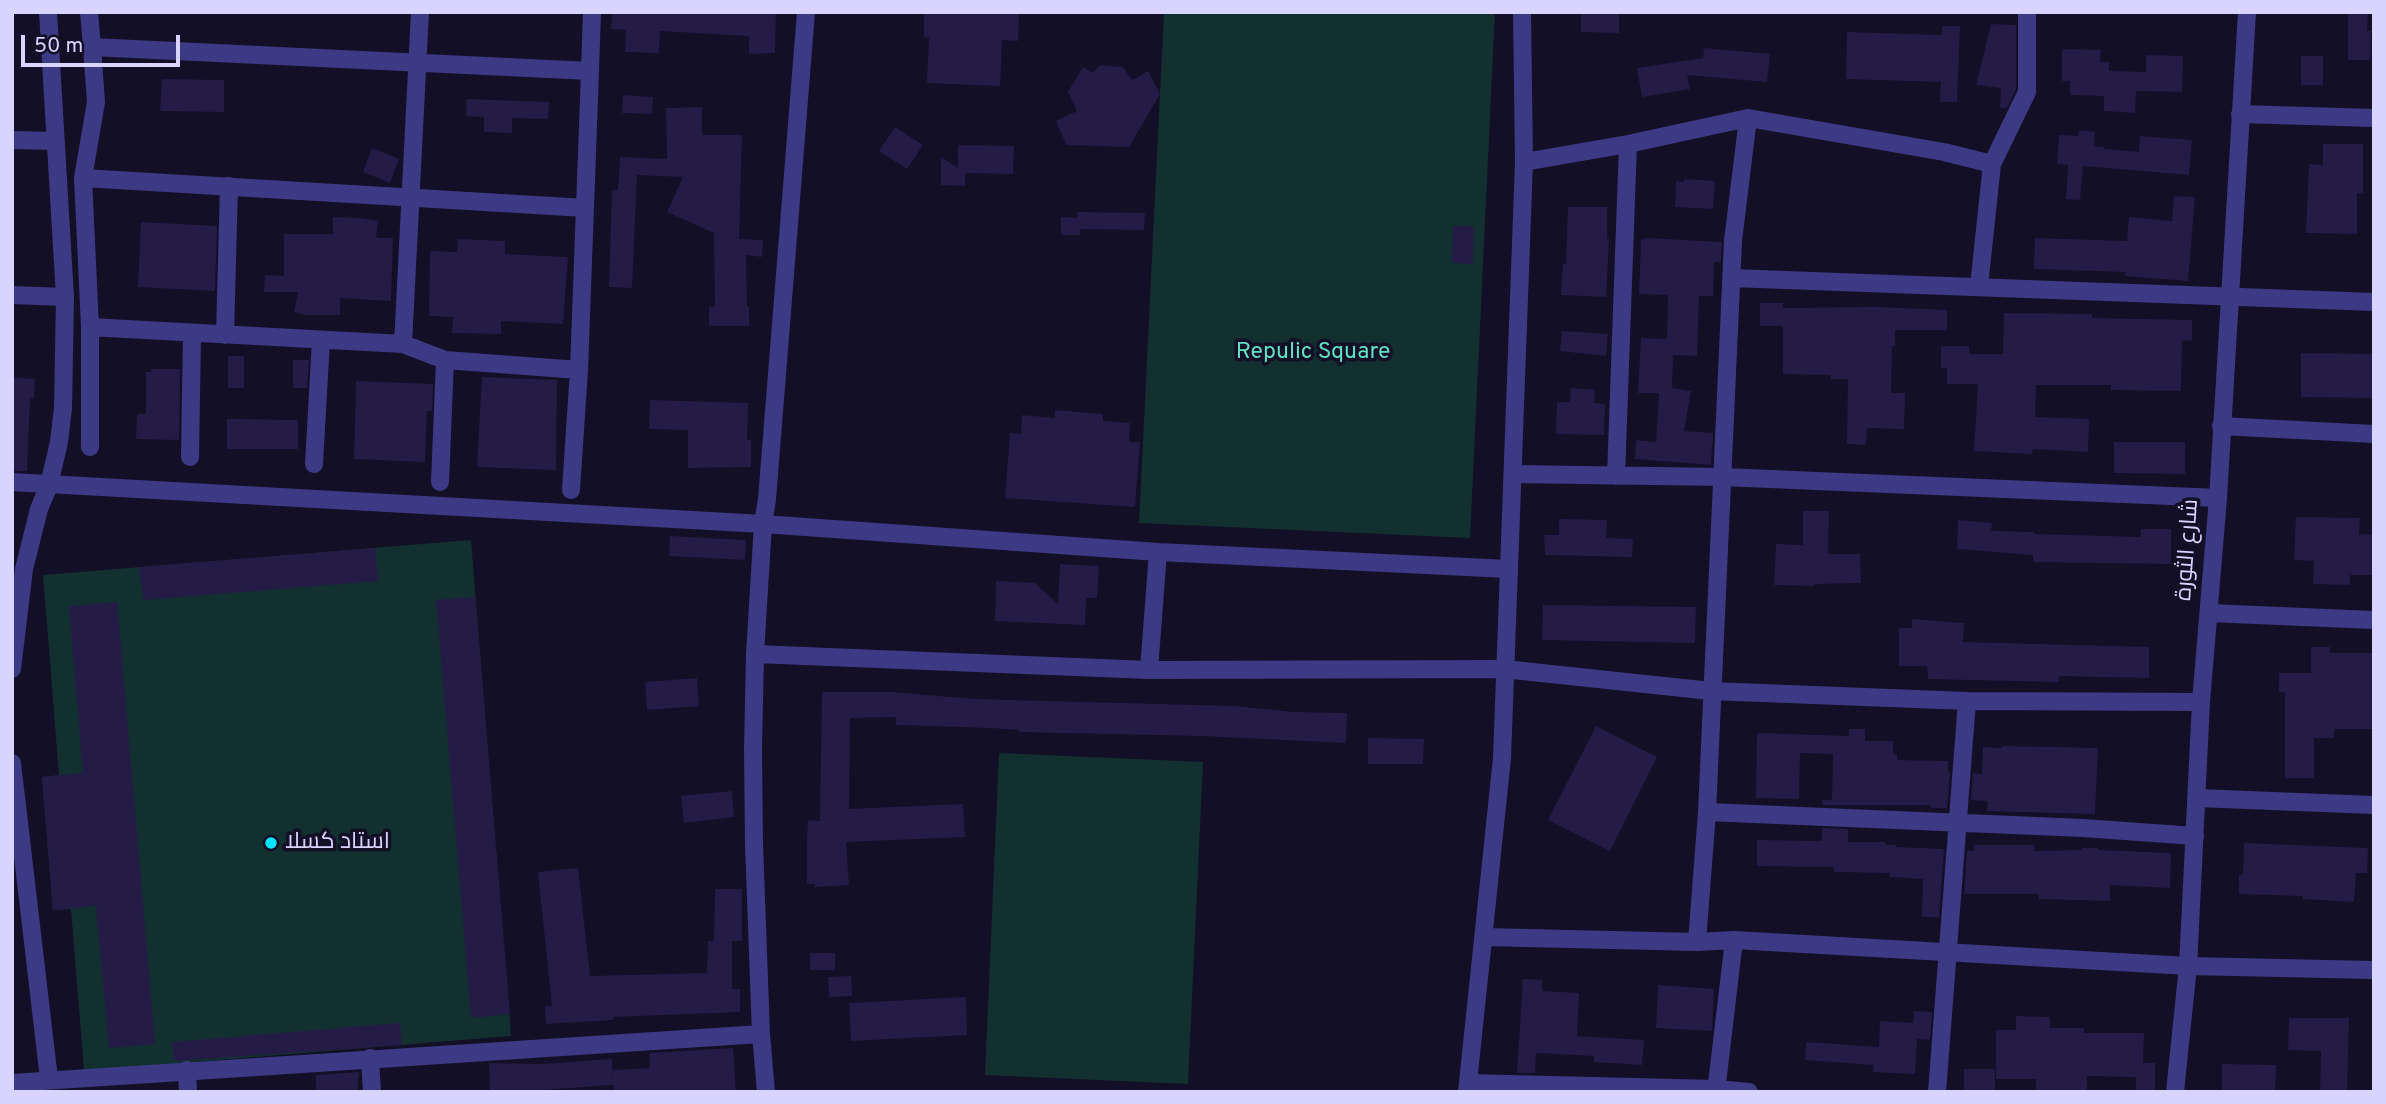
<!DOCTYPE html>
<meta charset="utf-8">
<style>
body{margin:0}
#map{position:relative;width:2386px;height:1104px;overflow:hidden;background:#130f26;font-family:Overpass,sans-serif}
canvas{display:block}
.frame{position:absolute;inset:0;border:14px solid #d9d4ff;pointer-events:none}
.scale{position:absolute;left:21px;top:35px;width:159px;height:32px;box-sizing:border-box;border:4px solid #d9d4ff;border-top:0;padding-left:9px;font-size:21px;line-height:24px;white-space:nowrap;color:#d9d4ff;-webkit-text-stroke:5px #130f26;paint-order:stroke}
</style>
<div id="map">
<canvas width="2386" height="1104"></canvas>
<div class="frame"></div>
<div class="scale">50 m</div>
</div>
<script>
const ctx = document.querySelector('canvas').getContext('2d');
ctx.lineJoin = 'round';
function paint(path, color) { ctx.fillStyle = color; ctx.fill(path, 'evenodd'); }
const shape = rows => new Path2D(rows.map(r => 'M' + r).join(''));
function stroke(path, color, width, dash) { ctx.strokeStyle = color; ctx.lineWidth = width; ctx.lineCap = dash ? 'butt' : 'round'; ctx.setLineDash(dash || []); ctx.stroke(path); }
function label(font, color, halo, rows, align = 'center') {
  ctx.font = font + ' Overpass,Cairo,sans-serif'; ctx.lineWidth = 7; ctx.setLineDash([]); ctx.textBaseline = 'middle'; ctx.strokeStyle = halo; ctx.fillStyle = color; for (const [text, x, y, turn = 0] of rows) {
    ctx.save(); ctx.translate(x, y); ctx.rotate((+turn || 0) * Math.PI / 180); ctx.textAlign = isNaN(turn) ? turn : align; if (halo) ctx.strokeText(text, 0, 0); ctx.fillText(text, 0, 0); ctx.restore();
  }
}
paint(shape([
 [1164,12,1495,12,1470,538,1139,523],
 [471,540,511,1036,84,1071,71,909,53,910,42,777,59,775,43,575],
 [999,753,1203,762,1188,1084,985,1075]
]), '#12302f');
paint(shape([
 [612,12,776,12,775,53,749,54,749,36,660,31,659,53,625,52,626,30,611,29],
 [924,12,1019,12,1018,41,1002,40,1000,86,927,83,929,38,924,37],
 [1581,12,1619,12,1619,33,1581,32],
 [2348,12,2368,12,2367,31,2371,31,2370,60,2348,60],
 [1991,24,2016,25,2016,89,2007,108,2000,108,2001,88,1976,85],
 [1942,26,1960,26,1957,102,1940,102,1941,82,1846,79,1847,32,1942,35],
 [1704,48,1770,54,1767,82,1687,75,1690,89,1642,97,1637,68,1703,58],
 [2062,49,2101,50,2100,62,2109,62,2109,71,2146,72,2146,55,2183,56,2182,92,2136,91,2135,113,2104,111,2104,96,2070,95,2070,81,2062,81],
 [2301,56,2323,56,2323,85,2301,85],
 [1100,65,1123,67,1132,80,1148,71,1160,94,1129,147,1066,145,1056,121,1077,111,1068,92,1083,67,1093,73],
 [162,79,224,80,224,112,160,111],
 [623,95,653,97,652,114,622,113],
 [467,99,549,102,548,119,512,118,512,133,484,132,484,117,466,116],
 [702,107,702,135,742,135,739,239,763,240,762,257,746,255,747,307,749,307,749,326,709,326,709,307,715,307,714,233,667,212,683,177,637,175,632,288,609,287,612,190,618,190,620,157,667,159,666,108],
 [895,127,923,145,907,169,879,151],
 [2079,130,2095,132,2094,146,2104,147,2104,149,2139,152,2140,136,2192,140,2189,175,2083,166,2080,200,2066,199,2068,165,2057,164,2059,135,2078,136],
 [2323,144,2363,144,2363,194,2357,193,2357,234,2306,233,2309,164,2323,165],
 [958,145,1014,146,1013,174,965,173,965,186,941,185,941,157,958,168],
 [372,148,399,159,390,183,363,172],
 [1684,179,1715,181,1713,209,1675,207,1676,181,1684,182],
 [2174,196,2195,197,2188,281,2125,276,2125,272,2034,269,2035,238,2127,241,2129,217,2172,221],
 [1568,207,1607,207,1607,239,1609,239,1606,297,1561,295,1563,264,1566,264],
 [1077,212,1145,213,1144,230,1080,229,1080,235,1061,235,1061,217,1077,218],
 [333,217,359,218,378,221,376,238,393,238,391,301,340,298,340,315,305,315,294,312,298,292,264,292,265,275,284,276,284,234,333,234],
 [141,222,217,226,215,291,138,287],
 [1453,226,1474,226,1473,264,1452,263],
 [1646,238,1722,242,1721,262,1714,262,1713,296,1699,296,1697,356,1673,355,1672,388,1691,391,1684,431,1713,433,1711,465,1635,459,1636,440,1656,442,1659,393,1638,393,1641,338,1667,339,1668,295,1639,294,1641,240],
 [458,239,505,241,505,254,568,257,563,324,501,321,501,334,452,333,453,317,429,316,430,251,457,252],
 [1760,303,1783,303,1783,308,1877,307,1947,310,1947,330,1895,330,1895,346,1892,346,1891,393,1905,393,1904,429,1867,428,1866,445,1847,444,1848,379,1831,379,1831,375,1783,374,1783,326,1760,326],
 [2004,313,2092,314,2092,318,2192,320,2192,340,2182,341,2181,391,2111,390,2111,385,2036,385,2035,417,2089,419,2088,452,2033,449,2032,454,1974,451,1978,384,1947,384,1947,368,1941,368,1941,346,1969,346,1969,354,2003,354],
 [1562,331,1608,334,1606,356,1560,351],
 [2301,353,2374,354,2374,398,2301,397],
 [228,356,244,356,244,388,228,388],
 [293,360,309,360,307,388,293,388],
 [151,369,180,369,179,440,136,439,137,414,146,414,146,372,151,372],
 [12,377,35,379,34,399,30,398,27,471,12,471],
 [482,377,557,380,556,470,477,467],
 [356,381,433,384,432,411,427,411,425,462,354,459],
 [1571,388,1595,390,1594,403,1605,404,1604,435,1556,434,1557,402,1570,402],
 [650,400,748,403,747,440,751,440,751,467,688,468,688,430,649,429],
 [1055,410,1103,414,1103,421,1130,423,1129,442,1140,442,1135,507,1005,498,1010,433,1021,434,1022,415,1055,418],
 [227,419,298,420,298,449,227,449],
 [2114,442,2185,442,2185,474,2114,473],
 [1803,511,1829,511,1828,554,1860,554,1861,583,1815,584,1815,586,1774,585,1776,544,1803,545],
 [2296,517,2360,518,2359,534,2374,535,2374,575,2350,575,2350,585,2313,584,2314,561,2294,560],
 [1559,519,1607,520,1606,538,1633,539,1632,557,1545,555,1544,535,1559,535],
 [1958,520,1992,523,1991,531,2034,532,2034,534,2141,537,2141,529,2171,529,2171,564,2033,562,2033,555,1957,549],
 [670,536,746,540,745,560,669,556],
 [375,548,378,581,143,600,139,567],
 [1060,564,1099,566,1097,598,1086,598,1085,625,995,621,996,581,1035,583,1058,604],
 [475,597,510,1014,471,1018,436,600],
 [117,602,155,1044,109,1048,96,906,53,910,42,777,83,773,69,606],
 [1543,605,1696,607,1695,643,1542,640],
 [1912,619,1964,623,1963,642,2149,647,2149,678,2059,676,2059,682,1928,679,1927,666,1899,666,1899,628,1912,628],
 [2311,647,2330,647,2330,653,2374,653,2374,729,2334,729,2334,738,2314,738,2314,778,2285,778,2285,692,2279,692,2279,673,2311,673],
 [697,678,699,706,647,710,645,682],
 [822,692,891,692,974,699,1233,706,1294,712,1347,713,1346,743,1202,736,1019,732,1019,730,991,728,896,725,896,717,850,718,849,809,963,804,965,837,846,842,849,885,815,887,815,884,807,884,807,839,808,820,820,821],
 [1596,726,1657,757,1610,851,1548,820],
 [1849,729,1865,729,1865,741,1893,741,1893,754,1897,754,1897,760,1948,761,1948,772,1950,772,1947,808,1931,808,1931,805,1822,805,1822,800,1832,800,1833,754,1800,753,1799,799,1756,798,1757,733,1849,736],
 [1368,738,1424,739,1423,764,1368,764],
 [2002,746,2098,748,2095,814,1987,811,1988,801,1971,800,1973,773,1982,774,1983,747,2002,748],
 [732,791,734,817,684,823,681,796],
 [1822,828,1848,829,1848,842,1885,842,1885,845,1896,845,1896,847,1944,849,1939,917,1922,917,1923,879,1890,877,1890,873,1834,872,1834,867,1757,866,1757,840,1822,841],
 [2244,843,2368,848,2367,873,2356,873,2354,902,2303,899,2303,896,2239,894,2239,875,2243,875],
 [1974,845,2034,845,2034,851,2082,850,2082,848,2098,848,2098,850,2171,853,2170,888,2110,885,2110,901,2039,899,2039,894,1964,894,1967,850,1974,851],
 [578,868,590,976,707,973,708,941,714,941,715,889,742,889,742,941,732,941,732,989,740,989,740,1012,613,1017,613,1020,546,1024,545,1006,552,1006,538,872],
 [810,953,835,953,835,970,810,970],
 [851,976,852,996,829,997,828,977],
 [1523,979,1542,980,1542,991,1579,993,1577,1036,1644,1040,1642,1065,1594,1062,1594,1056,1536,1053,1535,1073,1517,1073],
 [1658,985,1714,989,1712,1031,1656,1028],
 [966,997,967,1035,851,1041,849,1003],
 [1914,1011,1932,1012,1930,1040,1917,1039,1915,1074,1873,1072,1874,1065,1805,1060,1806,1042,1879,1047,1880,1021,1913,1023],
 [2016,1016,2050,1017,2050,1028,2084,1028,2084,1033,2144,1033,2143,1063,2155,1063,2155,1092,2136,1092,2136,1077,2087,1076,2087,1092,2036,1092,2036,1079,1996,1079,1996,1030,2016,1030],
 [2289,1018,2349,1018,2347,1092,2320,1092,2321,1051,2288,1050],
 [400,1023,402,1045,174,1061,172,1042],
 [733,1048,736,1092,614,1092,612,1070,650,1068,649,1053],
 [612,1059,613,1085,542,1090,542,1092,490,1092,489,1063,541,1064],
 [2222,1064,2276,1065,2275,1092,2222,1092],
 [1964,1069,1995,1069,1995,1092,1964,1092],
 [359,1072,357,1092,316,1092,316,1075]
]), '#241b47');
stroke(shape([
 [89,12,92,47],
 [590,71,592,12],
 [2240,114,2374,118],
 [12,140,54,141],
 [1524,162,1628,144,1748,118,1944,152,1992,164],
 [83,178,585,208],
 [1732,278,2374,302],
 [1979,286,1992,164,2027,92,2027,12],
 [12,295,65,297],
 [90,327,403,344,445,360,579,370],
 [225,335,229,186],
 [403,344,420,12],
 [2221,426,2374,434],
 [90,447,90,327,83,178,96,102,92,47,590,71,579,370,571,490],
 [190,457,192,333],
 [314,464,321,340],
 [1513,474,1723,477,2218,498],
 [1616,476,1628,144],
 [12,482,763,524,1158,552,1508,569],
 [440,482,445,360],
 [2209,613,2374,620],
 [755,654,1149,670,1504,669,1711,691,1967,701,2201,702],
 [12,669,24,569,39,509,49,485,59,442,63,408,65,297,48,12],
 [1149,670,1158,552],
 [12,763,49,1079],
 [2197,798,2374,805],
 [1707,812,2083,828,2195,836],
 [1697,942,1707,812,1733,241,1748,118],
 [370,1058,372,1092],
 [187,1070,188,1092],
 [12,1083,761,1034],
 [1468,1083,1716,1089,1749,1092],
 [766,1092,761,1034,754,844,753,749,755,654,763,524,767,499,806,12],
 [1716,1092,1734,940],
 [1937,1092,1967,701]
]), '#3d3a85', 18);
stroke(shape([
 [1484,937,1697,942,1734,940,2188,966,2374,970],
 [1467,1092,1502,758,1524,162,1522,12],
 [2175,1092,2188,966,2201,702,2218,498,2247,12]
]), '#3d3a85', 18);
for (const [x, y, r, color] of [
 [271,843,7,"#00e5ff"]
]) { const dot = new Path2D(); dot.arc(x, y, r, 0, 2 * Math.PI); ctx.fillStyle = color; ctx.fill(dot); stroke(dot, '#130f26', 2.5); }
label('23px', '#5fe0c0', '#130f26', [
 ["Repulic Square",1313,353]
]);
label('23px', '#d9d4ff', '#130f26', [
 ["شارع الثورة",2189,550,-86]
]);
label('23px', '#d9d4ff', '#130f26', [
 ["استاد كسلا",285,843]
], 'left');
</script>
